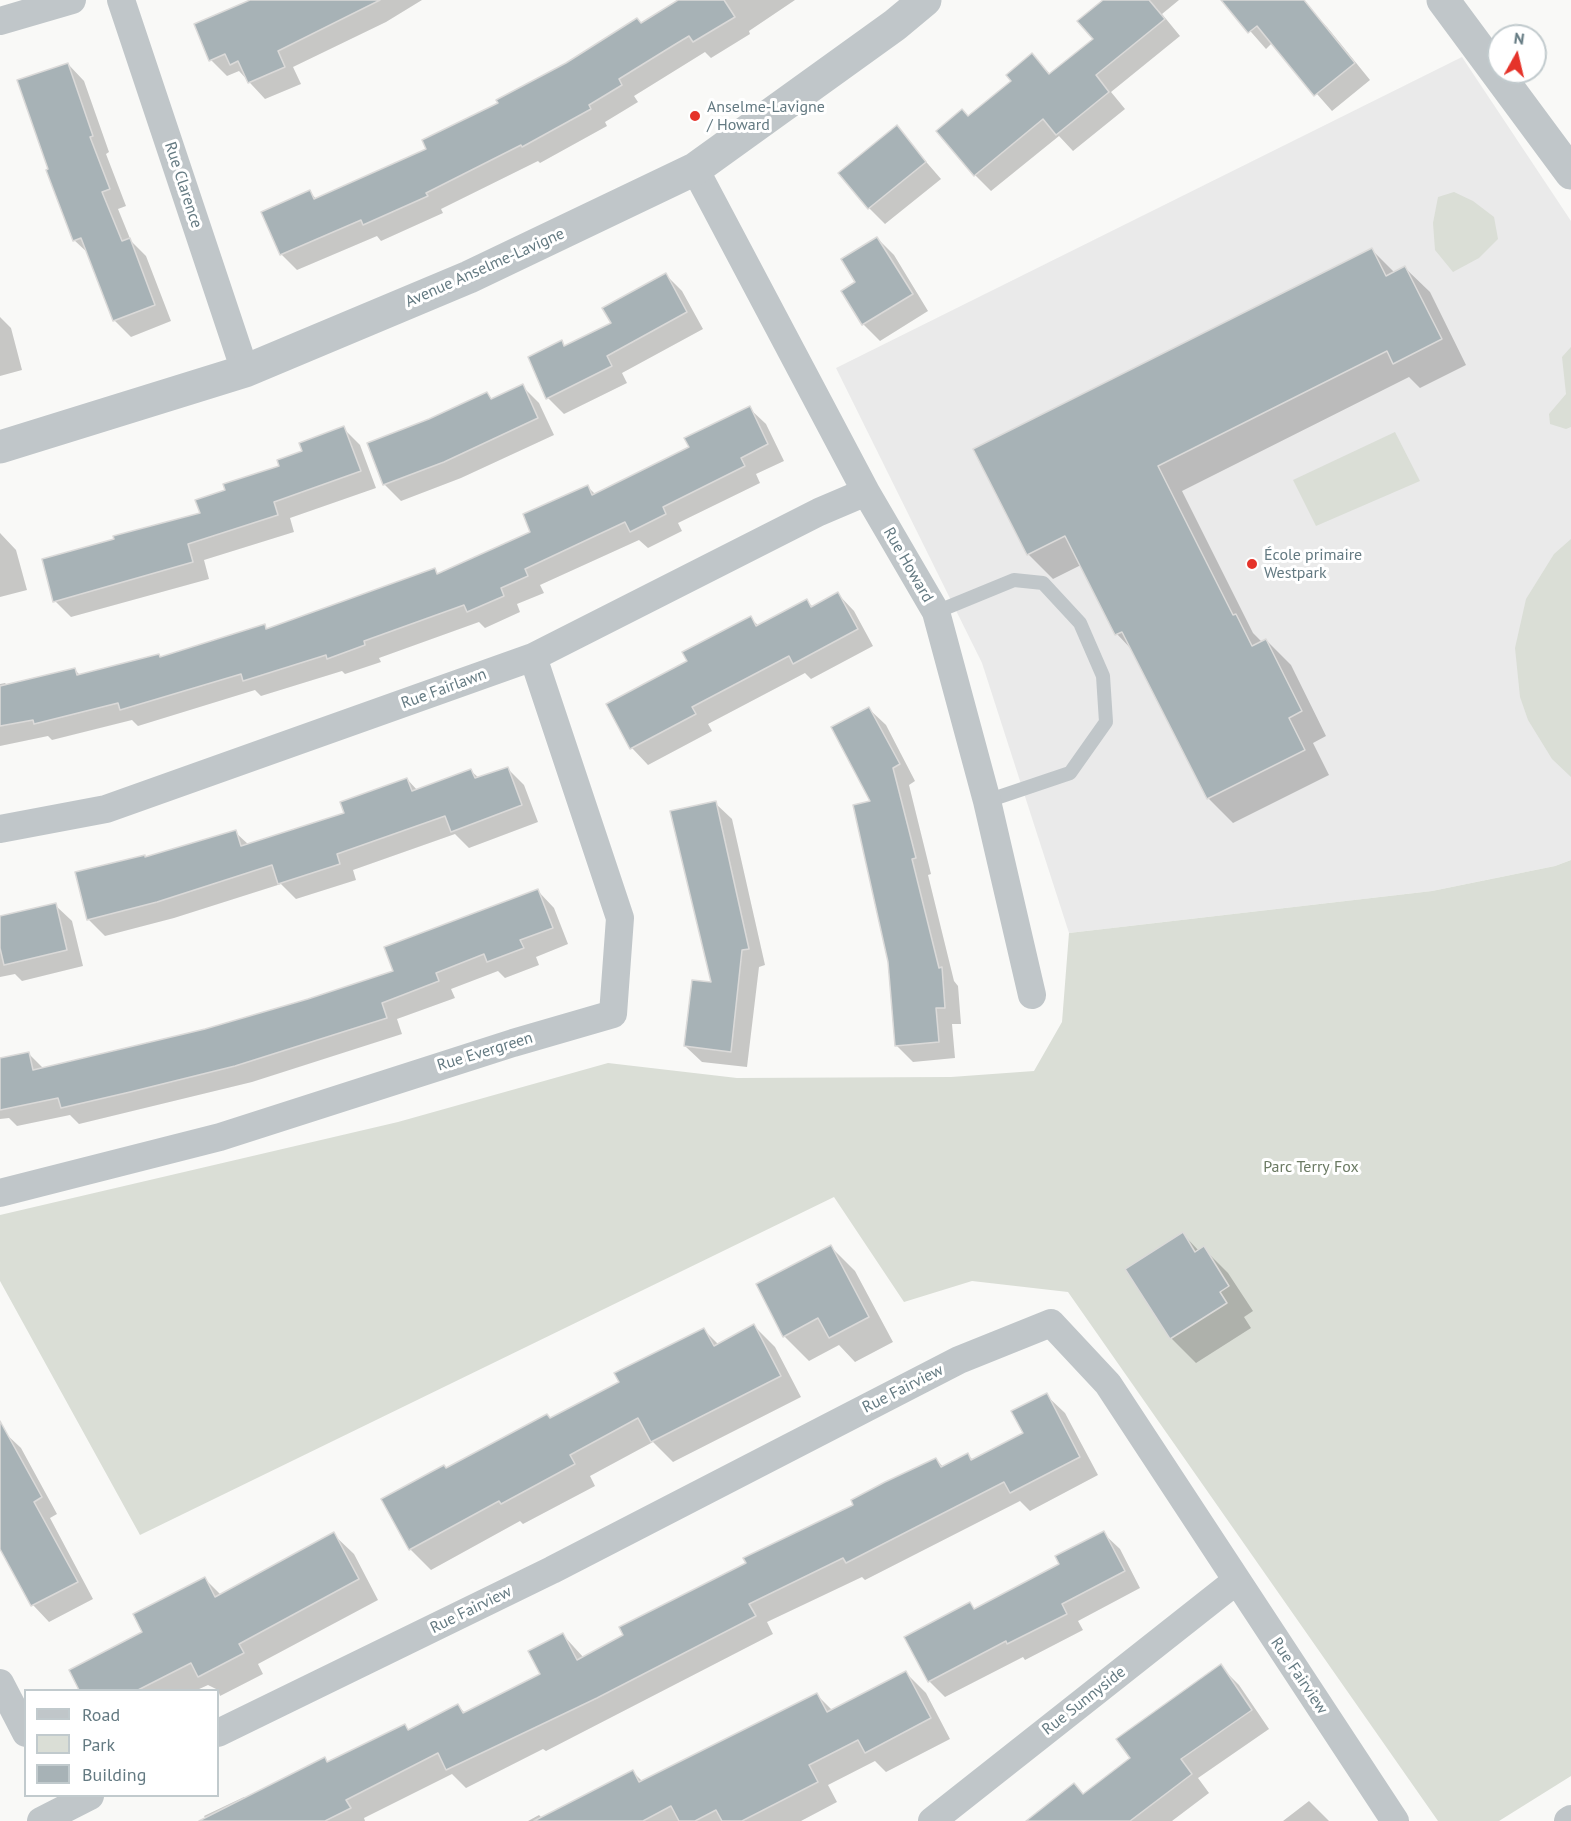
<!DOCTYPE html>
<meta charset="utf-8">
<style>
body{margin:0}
#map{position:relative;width:1571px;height:1821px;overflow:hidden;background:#f9f9f7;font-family:"PT Sans",sans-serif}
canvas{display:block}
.legend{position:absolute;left:24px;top:1689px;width:195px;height:108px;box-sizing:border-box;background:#fff;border:2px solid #c1cacd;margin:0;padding:8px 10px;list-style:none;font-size:18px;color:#647a82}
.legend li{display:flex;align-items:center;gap:12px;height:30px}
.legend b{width:30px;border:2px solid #c1cacd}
.north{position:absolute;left:1487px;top:24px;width:60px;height:60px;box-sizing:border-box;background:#fff;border:2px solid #c1cacd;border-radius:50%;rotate:8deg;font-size:16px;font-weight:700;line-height:24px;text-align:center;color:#647a82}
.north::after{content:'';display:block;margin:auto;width:21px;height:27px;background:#e5332a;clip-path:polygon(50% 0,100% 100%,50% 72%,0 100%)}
</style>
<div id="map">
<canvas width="1571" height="1821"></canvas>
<ul class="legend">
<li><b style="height:8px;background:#c0c6c9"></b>Road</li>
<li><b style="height:16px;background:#daded6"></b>Park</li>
<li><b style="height:16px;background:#a7b2b6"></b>Building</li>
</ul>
<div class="north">N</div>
</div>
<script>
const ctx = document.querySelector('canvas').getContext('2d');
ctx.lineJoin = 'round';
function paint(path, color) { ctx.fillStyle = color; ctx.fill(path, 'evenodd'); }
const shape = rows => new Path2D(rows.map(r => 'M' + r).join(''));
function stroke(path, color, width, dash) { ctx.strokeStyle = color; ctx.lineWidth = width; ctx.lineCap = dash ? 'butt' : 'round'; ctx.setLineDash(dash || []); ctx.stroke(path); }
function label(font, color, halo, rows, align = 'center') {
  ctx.font = font + ' "PT Sans",sans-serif'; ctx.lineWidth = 6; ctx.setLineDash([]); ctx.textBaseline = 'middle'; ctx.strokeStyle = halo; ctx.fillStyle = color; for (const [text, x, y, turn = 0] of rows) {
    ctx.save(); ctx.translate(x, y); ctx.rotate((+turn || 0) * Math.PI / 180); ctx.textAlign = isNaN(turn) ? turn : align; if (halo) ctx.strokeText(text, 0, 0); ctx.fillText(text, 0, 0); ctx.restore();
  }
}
paint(shape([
 [1462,57,1571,221,1571,860,1555,866,1432,891,1069,933,982,663,836,368]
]), '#eaeaea');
paint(shape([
 [1454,192,1473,201,1494,217,1498,239,1479,258,1453,272,1435,250,1433,223,1438,197],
 [1571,347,1571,427,1566,429,1550,424,1549,414,1566,394,1562,357],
 [1395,432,1420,481,1316,526,1293,480],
 [1571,539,1571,777,1552,759,1528,720,1520,697,1515,648,1526,599,1554,554],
 [1571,860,1571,1776,1499,1821,1438,1821,1068,1292,972,1281,904,1302,834,1197,140,1535,0,1281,0,1215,398,1122,608,1063,737,1078,951,1077,1034,1071,1062,1022,1069,933,1432,891,1555,866]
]), '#daded6');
paint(shape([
 [278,0,422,0,386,22,293,67,301,84,265,99,239,71,227,76,211,60],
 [681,0,795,0,749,31,750,34,711,58,705,52,634,96,638,102,605,122,607,126,540,163,538,161,441,209,443,213,381,241,377,236,297,270,281,254,310,192,317,200,428,150,500,104],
 [1103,0,1179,0,1162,14,1180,36,1111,92,1125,109,1073,151,1059,136,991,191,975,175,968,118,1013,81,1032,55,1051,75,1095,39],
 [1223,0,1299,0,1327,27,1370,80,1332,111,1272,43,1266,49],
 [68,64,84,81,109,152,106,154,126,206,118,209,131,241,146,256,171,321,131,337,114,320,90,255,74,240],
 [896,127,941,179,885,224,869,208],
 [877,238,894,255,928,311,880,341,863,324,843,291,857,283],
 [1372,250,1395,273,1405,268,1430,292,1466,365,1420,388,1409,377,1182,491,1253,633,1262,642,1266,640,1291,665,1326,736,1313,743,1329,775,1233,823,1208,798,1134,652,1117,634,1081,565,1053,579,1028,554],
 [666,275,682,291,703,329,622,373,627,383,564,414,548,398,561,342,566,347,613,324],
 [0,317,11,328,22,370,0,376],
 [522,386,539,403,554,435,461,478,401,501,384,484,487,393,493,400],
 [749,408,766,424,784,461,756,474,760,483,678,523,682,531,648,548,639,540,540,585,544,593,517,604,520,612,485,628,479,622,379,658,381,662,345,674,342,671,261,696,255,690,138,726,132,720,52,740,48,736,0,746,0,684,5,683,8,686,74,669,81,676,158,655,161,658,264,626,269,630,434,570,439,575,532,533,588,487,596,495,691,448],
 [343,428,360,445,376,488,290,518,294,532,204,560,209,579,71,617,55,601,202,514,227,491,281,467],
 [0,533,16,550,27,590,0,597],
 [838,594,854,611,873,646,811,679,805,673,708,724,712,731,648,765,632,748,609,704,689,662,750,618,759,626,807,601,813,607],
 [869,709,886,725,915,781,909,785,931,874,928,875,954,981,958,986,961,1024,952,1024,955,1058,913,1062,896,1045,872,802],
 [507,768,524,785,538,822,469,848,455,834,353,870,356,880,296,899,281,884,174,918,105,936,88,919,146,859,235,832,249,845,346,814,407,779,418,791,471,771,479,778],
 [715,803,732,819,765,965,759,967,747,1067,702,1062,685,1046,713,984],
 [538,891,554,908,568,944,536,957,539,965,505,978,498,971,451,989,455,998,397,1019,402,1034,252,1082,79,1124,70,1115,17,1126,9,1118,0,1119,0,1059,29,1054,44,1069,206,1031,394,972],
 [55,905,72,921,83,966,22,981,15,974,0,977,0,917],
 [1183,1234,1199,1251,1203,1248,1228,1273,1253,1311,1244,1317,1251,1328,1196,1363,1171,1338],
 [831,1247,855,1271,893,1342,855,1362,839,1345,809,1361,784,1336],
 [754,1326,775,1347,801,1397,673,1462,653,1442,590,1476,595,1486,523,1524,520,1521,431,1570,410,1549,447,1470,621,1383,704,1330,719,1345],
 [1046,1395,1065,1413,1098,1475,1030,1511,1020,1501,865,1580,862,1577,767,1622,773,1634,546,1751,543,1749,466,1788,452,1774,364,1818,365,1821,207,1821,204,1816,244,1797,246,1799,325,1759,329,1763,404,1725,410,1731,458,1706,466,1714,542,1675,563,1635,584,1658,936,1459,944,1468,968,1455,973,1460,1025,1433],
 [4,1432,21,1448,57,1514,50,1518,93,1599,49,1622,33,1605,13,1570,0,1533,0,1434],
 [1103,1533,1120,1549,1140,1588,1078,1621,1083,1630,1025,1660,1023,1657,945,1697,929,1681,970,1604,975,1610,1061,1564],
 [333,1534,354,1554,378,1600,258,1664,263,1674,220,1696,218,1690,208,1685,197,1690,81,1690,71,1670,144,1633,205,1579,221,1595],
 [1220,1666,1239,1685,1269,1729,1198,1778,1209,1793,1172,1821,1028,1821,1084,1795,1132,1758],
 [906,1673,926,1693,950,1739,886,1772,875,1761,828,1785,837,1802,801,1821,528,1821,539,1815,542,1818,632,1771,643,1782,817,1695,833,1711],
 [1309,1801,1329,1821,1283,1821]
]), '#0003');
const building = shape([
 [250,0,380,0,278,51,285,67,248,83,238,61,230,65,225,54,209,61,194,24,250,0],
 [678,0,724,0,735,17,693,42,689,36,674,45,619,79,622,85,589,105,591,109,522,147,521,145,426,193,428,196,363,225,361,220,280,255,261,212,310,190,314,199,426,149,422,140,498,103,496,100,566,63,637,18,641,23,678,0],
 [1103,0,1149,0,1165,19,1096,75,1109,92,1056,135,1043,119,974,176,936,131,962,109,968,116,1011,81,1006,75,1032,53,1049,74,1093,39,1077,21,1103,0],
 [1221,0,1304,0,1355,63,1314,96,1257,26,1248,33,1221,0],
 [68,63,93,136,90,137,110,189,102,192,122,241,130,238,155,305,113,321,81,238,73,241,46,170,48,169,17,80,68,63],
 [897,125,926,162,868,209,838,173,897,125],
 [877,237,913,294,862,325,841,291,855,282,841,259,877,237],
 [1372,248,1386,276,1405,266,1442,339,1393,364,1387,351,1158,466,1233,615,1236,614,1252,646,1266,639,1302,711,1289,718,1305,750,1207,799,1122,632,1115,635,1065,536,1027,555,973,449,1372,248],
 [666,273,687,312,607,356,612,366,546,399,528,357,562,340,564,346,611,323,602,308,666,273],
 [523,384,538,418,444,462,383,485,367,443,429,419,487,392,491,399,523,384],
 [750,406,768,444,741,458,745,466,663,507,666,514,630,532,625,522,525,569,528,576,501,588,504,596,467,612,464,605,364,641,365,645,327,659,326,655,243,681,241,674,120,710,118,703,34,724,33,720,0,726,0,686,75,668,77,675,159,654,160,657,265,624,266,629,435,568,437,574,530,532,523,514,588,485,592,495,689,447,684,438,750,406],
 [344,426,361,471,274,502,278,515,188,544,193,562,53,602,42,559,114,539,113,536,200,513,195,500,225,490,223,484,279,466,277,460,302,451,299,443,344,426],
 [838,592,858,629,793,664,789,656,692,707,696,714,630,749,606,704,687,661,682,652,751,616,756,626,807,599,811,607,838,592],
 [869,707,900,764,893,768,916,858,912,859,939,968,942,967,945,1008,936,1008,939,1042,895,1046,888,962,853,805,870,801,831,727,869,707],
 [508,767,522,805,451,832,445,816,337,854,340,864,278,884,272,865,157,902,87,920,75,872,145,855,145,857,236,830,241,846,344,813,340,802,407,778,412,791,471,769,475,778,508,767],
 [716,801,749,949,742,950,731,1052,684,1046,692,980,711,982,670,811,716,801],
 [538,889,553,928,520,940,524,948,487,962,484,954,436,973,439,981,382,1003,387,1018,235,1066,130,1092,61,1108,58,1098,0,1110,0,1058,29,1052,33,1070,205,1029,308,999,393,971,384,947,538,889],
 [56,903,67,950,4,965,0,948,0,916,56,903],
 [1183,1232,1195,1252,1204,1246,1229,1286,1220,1292,1227,1303,1170,1339,1125,1269,1183,1232],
 [831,1245,869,1317,829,1338,818,1318,783,1337,756,1284,831,1245],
 [754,1324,781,1376,651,1442,638,1418,570,1455,575,1464,501,1504,499,1501,409,1550,381,1499,444,1465,446,1468,547,1414,550,1418,619,1382,614,1373,704,1328,714,1346,754,1324],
 [1047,1393,1080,1457,1010,1493,1004,1482,846,1563,843,1558,749,1604,756,1616,597,1698,446,1770,438,1753,346,1800,351,1808,325,1821,199,1821,325,1757,327,1762,405,1724,408,1730,458,1704,463,1713,540,1674,528,1651,563,1633,577,1660,623,1635,619,1627,746,1563,743,1558,853,1505,851,1500,885,1482,936,1458,941,1467,968,1453,971,1460,1023,1433,1011,1411,1047,1393],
 [0,1421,42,1497,34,1502,78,1582,31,1606,0,1549,0,1421],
 [1104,1531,1125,1571,1062,1604,1067,1614,1007,1644,1006,1641,928,1682,904,1637,970,1602,974,1609,1059,1564,1055,1556,1104,1531],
 [334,1532,359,1579,239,1644,244,1653,198,1677,191,1663,138,1690,79,1690,69,1670,142,1632,133,1614,205,1577,215,1597,334,1532],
 [1221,1664,1252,1710,1181,1759,1192,1774,1130,1821,1026,1821,1074,1783,1083,1794,1130,1758,1116,1739,1221,1664],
 [906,1671,931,1718,865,1753,858,1740,809,1765,818,1782,742,1821,722,1821,716,1810,695,1821,679,1821,671,1806,643,1821,534,1821,633,1770,639,1782,817,1693,827,1712,906,1671]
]);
paint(building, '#a7b2b6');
stroke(building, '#dbdad9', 1.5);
stroke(shape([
 [936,612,1014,580,1043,583,1080,623,1103,676,1106,722,1070,773,987,801]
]), '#c0c6c9', 14);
stroke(shape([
 [121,0,245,371],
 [0,21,72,0],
 [695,169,866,492,936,612,987,801,1032,995],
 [0,829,106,809,533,657,819,512,866,492],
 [0,1193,220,1137,513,1043,613,1014,620,918,533,657],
 [0,1683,26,1733],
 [218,1733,552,1570,959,1360,1051,1323,1108,1384,1395,1821],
 [41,1821,90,1796],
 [932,1821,1236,1581],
 [1568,1821,1571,1819]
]), '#c0c6c9', 28);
stroke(shape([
 [1443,0,1571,173],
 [0,447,245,371,469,277,695,169,895,25,925,0]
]), '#c0c6c9', 33);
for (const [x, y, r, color] of [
 [695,116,6,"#e5332a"],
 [1252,564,6,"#e5332a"]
]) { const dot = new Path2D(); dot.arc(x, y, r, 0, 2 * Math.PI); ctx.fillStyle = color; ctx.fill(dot); stroke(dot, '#fff', 2); }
label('16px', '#647a82', '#fff', [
 ["Anselme-Lavigne",707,107],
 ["/ Howard",707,125],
 ["École primaire",1264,555],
 ["Westpark",1264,573]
], 'left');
label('16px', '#647a82', '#fff', [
 ["Rue Clarence",183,185,72],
 ["Avenue Anselme-Lavigne",485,268,-24],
 ["Rue Howard",908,565,60],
 ["Rue Fairlawn",444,689,-20],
 ["Rue Evergreen",485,1052,-17],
 ["Rue Fairview",903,1389,-27],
 ["Rue Fairview",471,1610,-26],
 ["Rue Fairview",1299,1676,56],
 ["Rue Sunnyside",1084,1701,-38]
]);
label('16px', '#6b7a63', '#fff', [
 ["Parc Terry Fox",1311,1167]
]);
</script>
